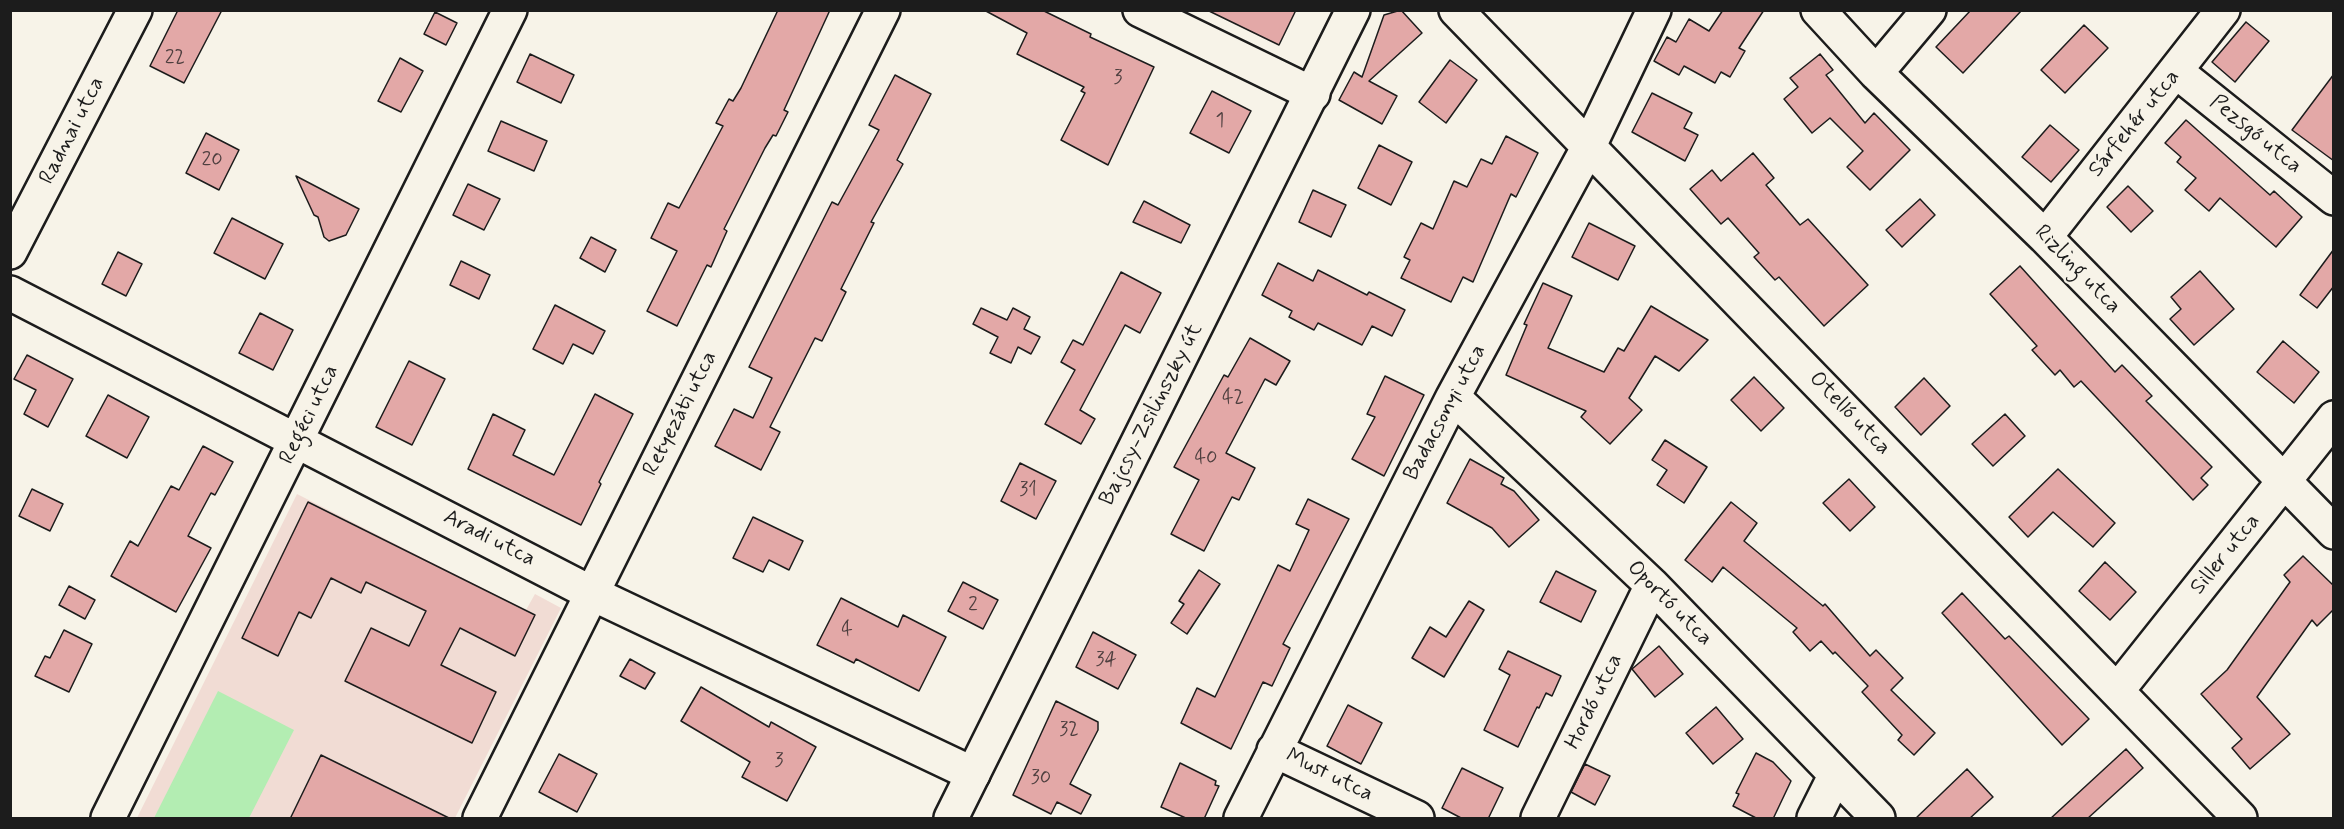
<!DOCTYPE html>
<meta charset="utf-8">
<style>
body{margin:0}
#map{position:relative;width:2344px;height:829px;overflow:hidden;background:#f7f3e8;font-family:Mynerve,sans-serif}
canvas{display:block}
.frame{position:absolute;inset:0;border:12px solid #1c1c1c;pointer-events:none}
</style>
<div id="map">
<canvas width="2344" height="829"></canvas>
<div class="frame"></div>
</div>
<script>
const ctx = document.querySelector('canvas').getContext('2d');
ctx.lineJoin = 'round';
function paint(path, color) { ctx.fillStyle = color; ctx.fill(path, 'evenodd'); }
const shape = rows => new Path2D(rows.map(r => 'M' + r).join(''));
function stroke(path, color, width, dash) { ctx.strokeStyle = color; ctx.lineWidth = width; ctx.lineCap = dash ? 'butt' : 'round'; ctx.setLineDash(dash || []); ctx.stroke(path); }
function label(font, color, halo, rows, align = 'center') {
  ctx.font = font + ' Mynerve,sans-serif'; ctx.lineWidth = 4.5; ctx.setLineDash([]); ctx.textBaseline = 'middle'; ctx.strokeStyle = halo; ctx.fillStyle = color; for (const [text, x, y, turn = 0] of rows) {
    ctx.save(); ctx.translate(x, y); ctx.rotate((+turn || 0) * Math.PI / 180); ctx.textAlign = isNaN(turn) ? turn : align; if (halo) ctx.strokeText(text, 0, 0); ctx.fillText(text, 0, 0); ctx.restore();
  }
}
paint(shape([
 [297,494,526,610,535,594,561,608,455,818,137,818]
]), '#f1dcd4');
paint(shape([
 [218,691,294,730,249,818,154,818]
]), '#b3edb2');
const building = shape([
 [178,10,222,10,184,83,150,66,178,10],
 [778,10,830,10,784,110,788,112,776,136,773,135,765,148,724,229,727,231,711,267,707,265,677,326,647,311,677,251,651,238,668,203,679,208,723,126,716,123,729,99,733,101,741,88,778,10],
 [984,10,1042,10,1091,34,1090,37,1154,67,1108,165,1061,140,1085,93,1081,91,1084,87,1017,54,1027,33,984,10],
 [1207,10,1296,10,1279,45,1207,10],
 [1401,10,1422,33,1369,81,1397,96,1382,124,1339,100,1354,72,1362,77,1384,15,1401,10],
 [1723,10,1764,10,1739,48,1745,51,1730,77,1721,72,1715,83,1684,66,1679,75,1654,61,1667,37,1676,42,1689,19,1709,31,1723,10],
 [1971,10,2022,10,1963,73,1936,47,1971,10],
 [435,12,457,23,446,45,424,34,435,12],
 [2246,22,2269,41,2235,82,2212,62,2246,22],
 [2084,25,2108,48,2065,93,2041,70,2084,25],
 [530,54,574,75,561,103,517,82,530,54],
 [1820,54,1833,70,1826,75,1865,123,1874,113,1910,150,1870,190,1847,167,1863,151,1830,118,1812,133,1784,99,1798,87,1790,78,1820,54],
 [400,58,423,71,401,112,378,101,400,58],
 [1450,60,1477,80,1446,123,1419,102,1450,60],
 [2334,74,2334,161,2292,130,2334,74],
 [895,75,931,94,897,160,903,164,871,222,874,223,841,289,846,292,822,341,815,338,770,427,780,432,761,470,715,446,734,409,753,418,772,378,749,367,832,202,838,205,879,130,869,125,895,75],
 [1212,91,1251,111,1229,153,1190,133,1212,91],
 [1652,93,1692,113,1684,128,1698,135,1685,161,1632,132,1652,93],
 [2186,120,2270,195,2274,191,2302,217,2276,247,2220,198,2209,211,2185,190,2196,178,2177,162,2181,157,2165,143,2186,120],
 [501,121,547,141,534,171,488,151,501,121],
 [2050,125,2079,150,2051,182,2022,157,2050,125],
 [206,133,239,150,219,190,186,173,206,133],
 [1506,136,1538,153,1516,197,1511,194,1473,282,1463,277,1451,302,1401,278,1410,260,1404,257,1421,223,1433,229,1454,181,1467,187,1481,159,1492,164,1506,136],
 [1379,145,1412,162,1391,205,1358,188,1379,145],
 [1753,153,1774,178,1766,185,1800,225,1808,219,1868,285,1824,326,1779,277,1775,280,1754,257,1759,253,1728,218,1721,224,1690,189,1712,170,1721,181,1753,153],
 [296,176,359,209,346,235,329,241,324,237,318,217,314,215,296,176],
 [468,184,500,199,484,230,453,215,468,184],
 [2128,186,2153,211,2131,232,2107,207,2128,186],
 [1313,190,1346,205,1331,237,1299,222,1313,190],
 [1920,199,1935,215,1902,247,1886,230,1920,199],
 [1144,201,1190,225,1181,243,1133,222,1144,201],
 [232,218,283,244,265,279,214,253,232,218],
 [1589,223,1635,246,1618,280,1572,257,1589,223],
 [591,237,616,250,605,272,580,258,591,237],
 [2334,249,2334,286,2317,308,2300,295,2334,249],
 [118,252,142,264,126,296,102,284,118,252],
 [461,261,490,275,479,299,450,285,461,261],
 [1278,263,1313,281,1318,270,1367,295,1369,292,1405,310,1392,336,1372,326,1362,345,1318,323,1314,330,1289,317,1292,311,1262,295,1278,263],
 [2020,266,2115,372,2122,365,2152,396,2146,401,2212,467,2201,478,2208,485,2193,500,2081,381,2074,387,2060,370,2055,375,2032,350,2037,346,1990,294,2020,266],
 [2200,271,2234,309,2194,345,2170,319,2181,309,2171,297,2200,271],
 [1121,272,1161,293,1140,333,1125,325,1080,410,1095,419,1081,444,1045,424,1075,370,1061,362,1073,340,1083,345,1121,272],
 [1543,283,1572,296,1548,348,1604,372,1618,348,1624,351,1651,306,1708,340,1679,371,1655,356,1629,398,1642,410,1610,444,1581,417,1586,411,1506,375,1527,325,1524,324,1543,283],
 [555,305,605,331,593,354,573,344,563,364,533,349,555,305],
 [981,308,1007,320,1013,308,1030,317,1024,329,1040,337,1031,354,1018,347,1011,363,990,353,998,337,973,324,981,308],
 [260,313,293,330,273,370,239,353,260,313],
 [1250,338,1290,361,1276,385,1265,379,1226,453,1255,468,1239,500,1232,497,1204,551,1171,534,1199,480,1174,467,1224,375,1228,377,1250,338],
 [2283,341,2319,372,2294,403,2257,372,2283,341],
 [27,355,73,379,48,427,24,414,36,390,14,379,27,355],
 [409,361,445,379,412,445,376,427,409,361],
 [1385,376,1424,395,1384,476,1352,459,1375,417,1367,414,1385,376],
 [1754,377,1784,408,1761,431,1731,400,1754,377],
 [1924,378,1950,406,1921,435,1895,407,1924,378],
 [595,394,633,414,599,482,601,484,581,525,468,469,493,414,525,430,513,455,554,475,595,394],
 [108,395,149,417,127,458,86,436,108,395],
 [2005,414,2025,436,1993,466,1972,444,2005,414],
 [1665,440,1707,467,1684,503,1657,485,1667,470,1652,460,1665,440],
 [203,446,233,462,215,495,211,493,188,536,211,548,176,612,111,576,130,541,138,546,171,486,179,490,203,446],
 [1470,459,1504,478,1501,484,1514,491,1539,520,1509,547,1492,528,1447,503,1470,459],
 [1020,463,1056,481,1036,519,1001,501,1020,463],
 [2058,469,2115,523,2093,547,2053,512,2028,537,2009,517,2058,469],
 [1849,479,1875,507,1850,531,1823,503,1849,479],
 [32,489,63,504,50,531,19,516,32,489],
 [1308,499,1349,519,1283,644,1290,648,1272,686,1263,682,1231,749,1181,723,1197,688,1215,697,1278,565,1290,571,1309,530,1296,524,1308,499],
 [308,502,535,615,515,656,460,628,441,665,496,692,472,743,345,681,371,628,409,646,426,611,366,582,361,593,331,578,311,618,299,612,278,656,242,638,308,502],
 [1731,502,1757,523,1744,541,1823,606,1825,604,1870,656,1876,650,1903,678,1891,690,1935,733,1914,755,1898,740,1902,735,1862,692,1868,686,1835,652,1833,654,1821,641,1810,651,1793,632,1797,628,1723,567,1712,582,1685,560,1731,502],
 [753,517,803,541,789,570,769,560,763,572,733,558,753,517],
 [2303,556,2334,586,2334,609,2317,626,2312,620,2257,697,2290,734,2250,769,2232,748,2242,739,2201,694,2227,670,2290,582,2284,575,2303,556],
 [2105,562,2136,592,2110,620,2079,591,2105,562],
 [1199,570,1220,584,1187,634,1171,623,1184,604,1179,601,1199,570],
 [1556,571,1596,591,1581,622,1540,602,1556,571],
 [963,582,998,600,983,629,948,611,963,582],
 [69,586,95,600,85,619,59,605,69,586],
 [1962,593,2005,639,2009,636,2089,719,2062,745,1942,613,1962,593],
 [841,598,898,627,903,615,946,637,919,691,856,659,854,663,817,645,841,598],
 [1469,601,1484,610,1444,677,1412,658,1430,627,1446,637,1469,601],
 [64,630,92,644,69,692,35,676,45,656,50,658,64,630],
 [1093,632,1136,655,1118,689,1076,667,1093,632],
 [1659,646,1683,674,1655,697,1632,669,1659,646],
 [1508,651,1561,676,1552,696,1546,693,1539,708,1537,707,1518,747,1484,730,1510,675,1499,669,1508,651],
 [630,659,655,673,645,689,620,676,630,659],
 [701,687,769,727,771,722,816,747,787,801,742,777,750,762,681,721,701,687],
 [1056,701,1098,722,1098,730,1070,784,1091,795,1081,814,1057,802,1051,814,1013,795,1056,701],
 [1348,705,1382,723,1361,764,1327,746,1348,705],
 [1716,707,1743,739,1713,764,1686,733,1716,707],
 [2126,749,2143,768,2087,819,2050,819,2126,749],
 [1756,753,1773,762,1791,781,1773,819,1758,819,1733,806,1739,794,1736,793,1756,753],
 [559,754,597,774,577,812,539,792,559,754],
 [321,755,451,819,290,819,321,755],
 [1180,763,1216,781,1215,785,1219,786,1204,819,1188,819,1161,807,1180,763],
 [1585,764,1610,776,1595,805,1571,792,1585,764],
 [1462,768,1503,788,1488,819,1463,819,1442,808,1462,768],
 [1967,769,1993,797,1969,819,1915,819,1967,769]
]);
paint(building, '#e3a8a7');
stroke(building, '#1c1c1c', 1.5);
const minor = shape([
 [1140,10,1313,94],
 [1456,10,2240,818],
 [1818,10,1876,73,2045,237,2334,532],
 [2177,72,2334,198],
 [1876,73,1929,10],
 [2045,237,2223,10],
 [10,252,135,10],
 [10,293,591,593,973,774],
 [1453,397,1652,585,1878,818],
 [2117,691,2334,418],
 [1274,750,1417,818],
 [108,818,510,10],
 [480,818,883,10],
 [1241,818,1453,397,1589,146,1654,10],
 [1538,818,1652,585],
 [1814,818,1835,776]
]);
const major = shape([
 [951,818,1353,10]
]);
stroke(minor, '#1c1c1c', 38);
stroke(major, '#1c1c1c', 38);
stroke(minor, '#f7f3e8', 33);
stroke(major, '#f7f3e8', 33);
label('20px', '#4e3f3f', null, [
 ["22",175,59],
 ["3",1118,79],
 ["1",1220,122],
 ["20",212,161],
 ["42",1233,399],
 ["40",1206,459],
 ["31",1028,491],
 ["2",973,606],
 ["4",847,631],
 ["34",1106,661],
 ["32",1069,731],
 ["3",779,762],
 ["30",1041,779]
]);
label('22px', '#1c1c1c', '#f7f3e8', [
 ["Sárfehér utca",2135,124,-51],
 ["Radnai utca",73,131,-63],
 ["Pezsgő utca",2255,135,39],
 ["Rizling utca",2077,270,46],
 ["Badacsonyi utca",1446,413,-62],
 ["Retyezáti utca",681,414,-63],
 ["Otelló utca",1849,414,46],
 ["Regéci utca",310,415,-64],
 ["Bajcsy-Zsilinszky út",1152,415,-63],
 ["Aradi utca",489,539,27],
 ["Siller utca",2226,555,-51],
 ["Oportó utca",1669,604,45],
 ["Hordó utca",1595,702,-64],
 ["Must utca",1329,776,26]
]);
</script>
